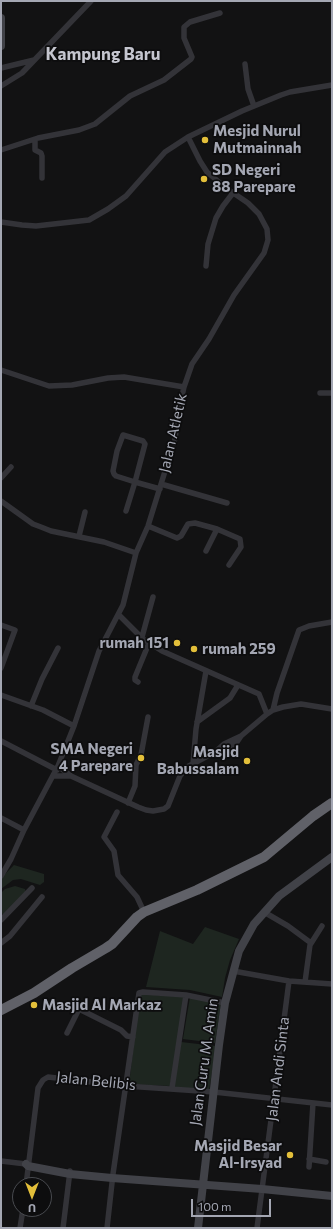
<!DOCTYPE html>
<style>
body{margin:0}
#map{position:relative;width:333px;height:1229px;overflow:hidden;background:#121213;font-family:Commissioner,sans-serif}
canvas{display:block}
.frame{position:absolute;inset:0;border:2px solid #a4a7b3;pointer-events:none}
.north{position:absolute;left:12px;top:1177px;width:40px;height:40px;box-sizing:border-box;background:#0d0d0e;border:1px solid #494b50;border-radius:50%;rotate:180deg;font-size:11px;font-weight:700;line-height:16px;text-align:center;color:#a4a7b3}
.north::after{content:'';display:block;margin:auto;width:14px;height:18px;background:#e3bf3a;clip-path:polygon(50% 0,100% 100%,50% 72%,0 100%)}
.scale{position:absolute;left:191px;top:1199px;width:80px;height:18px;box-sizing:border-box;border:2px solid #a4a7b3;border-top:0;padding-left:5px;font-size:12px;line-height:14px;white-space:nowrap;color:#a4a7b3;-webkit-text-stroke:3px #0d0d0e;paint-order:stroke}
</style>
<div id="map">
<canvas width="333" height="1229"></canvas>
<div class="frame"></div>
<div class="north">U</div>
<div class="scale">100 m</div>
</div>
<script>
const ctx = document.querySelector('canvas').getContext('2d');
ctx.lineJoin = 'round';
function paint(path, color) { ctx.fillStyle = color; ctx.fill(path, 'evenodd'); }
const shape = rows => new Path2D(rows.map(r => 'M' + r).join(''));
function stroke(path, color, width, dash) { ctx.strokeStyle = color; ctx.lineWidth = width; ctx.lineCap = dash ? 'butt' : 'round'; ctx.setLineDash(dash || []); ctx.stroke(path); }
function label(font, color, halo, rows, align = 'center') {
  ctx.font = font + ' Commissioner,sans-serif'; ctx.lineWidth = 3.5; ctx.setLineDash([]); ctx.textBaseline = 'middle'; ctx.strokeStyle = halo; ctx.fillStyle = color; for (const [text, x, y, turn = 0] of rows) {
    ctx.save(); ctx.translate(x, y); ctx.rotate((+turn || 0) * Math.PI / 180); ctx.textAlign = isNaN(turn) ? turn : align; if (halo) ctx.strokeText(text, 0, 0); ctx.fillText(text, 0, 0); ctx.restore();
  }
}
paint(shape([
 [14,865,44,874,44,882,40,885,21,879,13,880,1,889,1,878],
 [15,886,25,889,26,893,4,915,1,913,1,893,5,889],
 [205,927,239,939,230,960,225,978,222,997,190,990,146,987,160,931,193,944],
 [140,994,186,997,170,1086,129,1084],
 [190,997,221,1003,215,1043,183,1039],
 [181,1042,216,1046,209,1091,174,1088]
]), '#1e2620');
stroke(shape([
 [245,64,248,89,254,106],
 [1,68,34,60],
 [1,86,22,73,91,1],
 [35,139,35,150,41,153,42,156,42,178],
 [1,150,38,138,79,130,95,124,130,96,164,80,191,59,192,57,184,38,184,27,190,22,220,13],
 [1,222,22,225,36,226,89,220,108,209,126,196,165,152,188,137,242,111,281,95,290,92,332,85],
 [206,266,208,244,216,218,223,206,233,193],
 [1,370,49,386,72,385,108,378,124,377,184,387],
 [320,393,332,393],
 [1,478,11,467],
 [161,484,227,503],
 [1,501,33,524,41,527,51,531,104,542,136,553],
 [126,511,135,482,145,444,143,441,123,435,117,451,113,471,114,474,116,476,135,482,160,489],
 [148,526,177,538,181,536,188,524,195,523,217,529,240,539,241,547,229,565],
 [79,536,85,512],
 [206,551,217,529],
 [119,615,143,639,162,651,259,694,267,714],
 [1,625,15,630,1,668],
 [142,637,153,597],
 [138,682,135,680,135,677,149,643],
 [1,695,43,710,74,726],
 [31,706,42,679,58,648],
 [273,710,277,693,299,630,309,626,332,622],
 [197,722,230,698,238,685],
 [1,741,57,770],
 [215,752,225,750,232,746,237,742,241,736,267,714,273,710,283,707,301,704,332,709],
 [193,764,196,729,206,671],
 [58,766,71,776,138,807,146,810,153,811,164,809,168,806,180,776,187,767,215,752,224,744,241,736],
 [54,776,70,776],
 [128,803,135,786,136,765,141,755,148,717],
 [117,812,104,837,114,851,118,875,137,897,144,912],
 [1,818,24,830],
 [1,876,11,859,24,830,58,766,74,726,99,651,123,605,136,553,148,526,175,439,178,415,184,387,192,364,209,339,234,295,264,253,268,240,267,229,259,214,248,203,226,188,207,172,200,161,188,137],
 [264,912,288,926,311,943],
 [1,920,32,888],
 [1,943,10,936,42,897],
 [233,971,289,981,332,984],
 [305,982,310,945,322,926],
 [67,1033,79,1009,121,1030,127,1036,133,1037],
 [172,1088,186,995],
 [309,1159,326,1162],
 [1,1161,26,1164],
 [309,1167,313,1103],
 [26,1185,38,1088,43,1080,48,1077,126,1086,214,1092,332,1105],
 [20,1228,23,1209],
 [63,1228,70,1171],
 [107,1228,113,1174,139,993,143,992,186,995,225,1003],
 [257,1228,289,981]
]), '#333338', 5.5);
stroke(shape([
 [1,18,1,46],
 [26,1164,28,1166,70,1174,112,1178,262,1189,332,1196],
 [198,1228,219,1045,225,1003,239,951,254,924,279,896,332,857]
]), '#414248', 8);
stroke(shape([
 [1,1010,34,993,72,968,106,948,112,944,137,917,144,912,197,890,264,857,313,816,332,803]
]), '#606168', 10);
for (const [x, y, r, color] of [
 [205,140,4,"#e3bf3a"],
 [204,179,4,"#e3bf3a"],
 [177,643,4,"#e3bf3a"],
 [194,649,4,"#e3bf3a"],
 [141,758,4,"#e3bf3a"],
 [247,761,4,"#e3bf3a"],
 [34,1005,4,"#e3bf3a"],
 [290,1155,4,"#e3bf3a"]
]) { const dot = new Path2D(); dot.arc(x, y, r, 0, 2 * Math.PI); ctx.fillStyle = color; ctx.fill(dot); stroke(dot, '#0d0d0e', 1.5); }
label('bold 15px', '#a4a7b3', '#0d0d0e', [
 ["Mesjid Nurul",213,131],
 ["Mutmainnah",213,148],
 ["SD Negeri",212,170],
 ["88 Parepare",212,187],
 ["rumah 151",169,643,"right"],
 ["rumah 259",202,649],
 ["SMA Negeri",133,749,"right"],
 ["4 Parepare",133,766,"right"],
 ["Masjid",239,752,"right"],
 ["Babussalam",239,769,"right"],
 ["Masjid Al Markaz",42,1005],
 ["Masjid Besar",282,1146,"right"],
 ["Al-Irsyad",282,1163,"right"]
], 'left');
label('15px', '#a4a7b3', '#0d0d0e', [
 ["Jalan Atletik",173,433,-77],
 ["Jalan Guru M. Amin",204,1062,-82],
 ["Jalan Andi Sinta",278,1069,-83],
 ["Jalan Belibis",96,1081,6]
]);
label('bold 17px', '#c5c6cf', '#0d0d0e', [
 ["Kampung Baru",103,54]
]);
</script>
